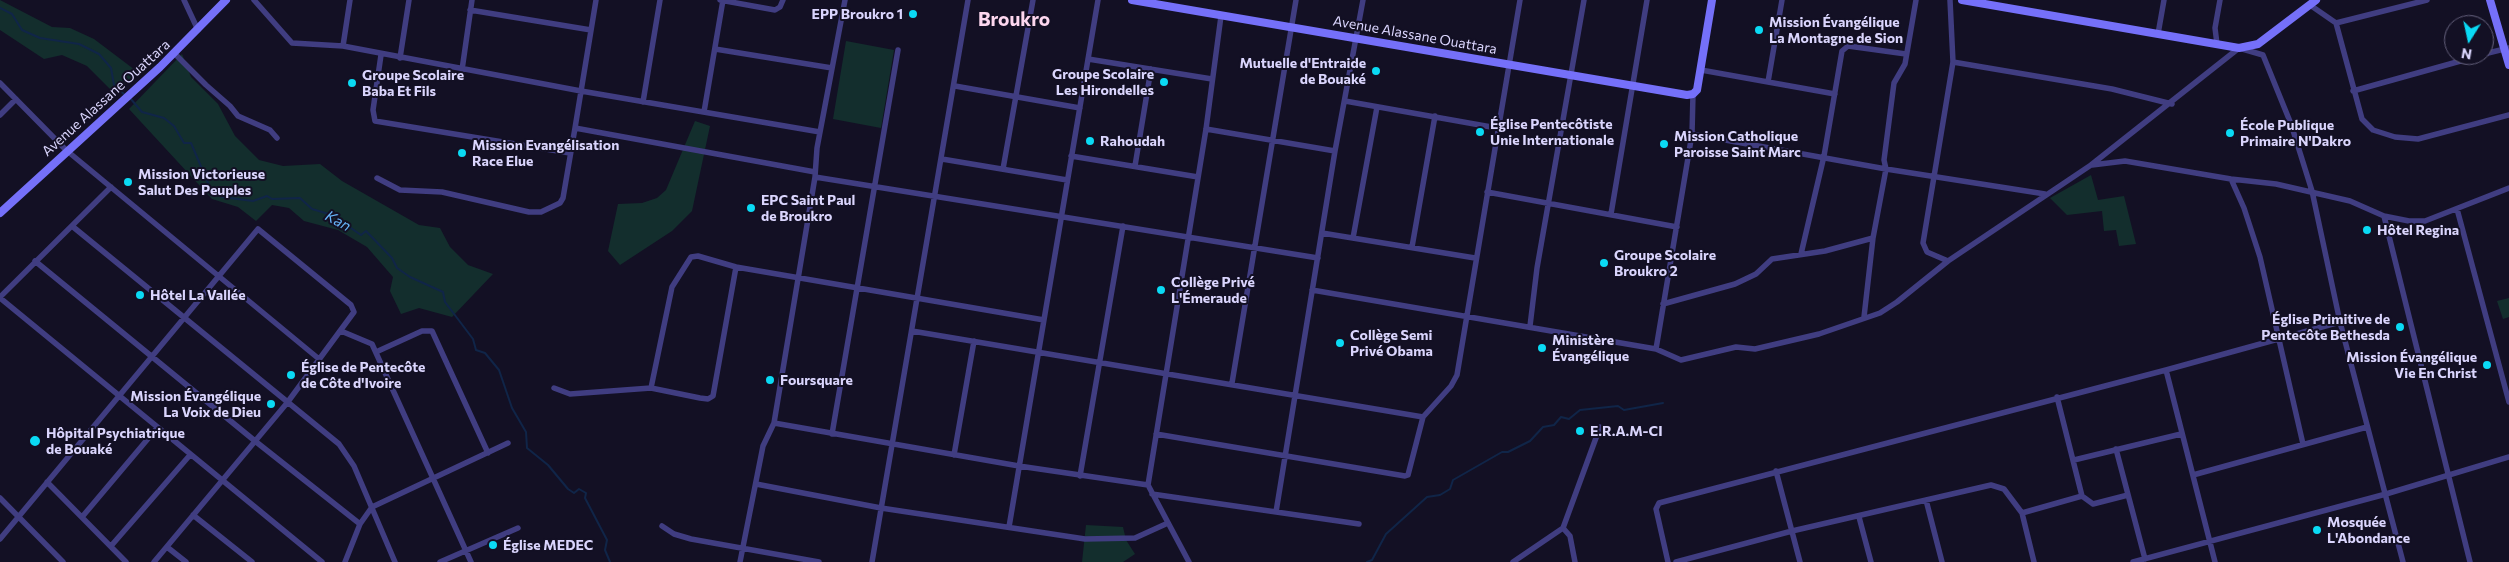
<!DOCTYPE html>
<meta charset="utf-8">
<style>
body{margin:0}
#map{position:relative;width:2509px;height:562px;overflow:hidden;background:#131024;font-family:Commissioner,sans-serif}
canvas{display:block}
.north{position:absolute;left:2444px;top:15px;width:50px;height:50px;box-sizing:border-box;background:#131024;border:1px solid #635f7b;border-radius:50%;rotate:190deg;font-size:14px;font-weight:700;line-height:20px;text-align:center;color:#dad5fd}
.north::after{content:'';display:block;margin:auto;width:18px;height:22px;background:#0adaf4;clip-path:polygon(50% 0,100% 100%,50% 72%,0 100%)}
</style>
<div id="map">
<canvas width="2509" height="562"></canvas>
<div class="north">N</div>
</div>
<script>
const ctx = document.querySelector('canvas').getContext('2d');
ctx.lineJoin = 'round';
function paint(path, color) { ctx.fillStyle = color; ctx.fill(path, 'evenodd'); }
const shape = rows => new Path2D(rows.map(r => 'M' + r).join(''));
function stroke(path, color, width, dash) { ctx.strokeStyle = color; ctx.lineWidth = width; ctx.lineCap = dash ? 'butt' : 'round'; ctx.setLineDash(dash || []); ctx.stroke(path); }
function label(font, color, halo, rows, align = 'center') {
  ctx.font = font + ' Commissioner,sans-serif'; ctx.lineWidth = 4; ctx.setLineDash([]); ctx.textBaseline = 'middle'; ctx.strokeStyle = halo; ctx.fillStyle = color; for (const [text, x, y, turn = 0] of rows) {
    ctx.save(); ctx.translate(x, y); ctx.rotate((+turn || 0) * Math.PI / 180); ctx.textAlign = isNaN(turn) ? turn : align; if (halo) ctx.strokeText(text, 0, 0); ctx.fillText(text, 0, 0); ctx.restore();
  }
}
paint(shape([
 [0,0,52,27,70,28,94,39,139,73,113,92,87,66,62,55,44,59,0,30],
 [846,41,894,50,881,128,833,119],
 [182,54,191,77,218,104,235,136,259,160,283,166,320,164,342,181,419,225,440,228,450,247,468,265,493,274,452,317,419,308,401,314,390,291,393,277,367,247,338,230,304,221,289,208,272,205,256,221,238,207,212,199,129,109],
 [695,121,710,126,692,211,672,231,620,265,608,251,618,204,642,203,657,198,666,190],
 [2091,175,2098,200,2124,196,2136,244,2119,246,2116,230,2104,231,2102,211,2067,215,2050,198],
 [2509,298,2509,317,2503,319,2497,301],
 [1086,525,1123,527,1126,540,1135,554,1123,562,1082,562]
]), '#132e2d');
stroke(shape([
 [0,8,12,14,22,30,40,38,79,44,99,54,111,68,114,85,126,96],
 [130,98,142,112,164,118,174,126,184,143,191,143,211,190,222,197,253,201,267,196,272,199,300,198,312,209,332,215,361,235,366,231,392,258,397,268,410,277,443,292,445,302,473,339,476,350,485,353,499,370,512,408,526,432,527,448,548,465,568,489,574,493,579,489,586,493,585,498,607,540,605,550,610,562],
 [1367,562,1372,560,1386,534,1427,497,1440,495,1450,489,1453,480,1502,452,1508,452,1530,441,1543,427,1554,425,1561,417,1569,419,1580,410,1618,406,1624,410,1663,403]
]), '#102548', 2);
stroke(shape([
 [184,0,198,30],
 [254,0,292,43,343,46,581,91,820,132],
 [720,0,775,10,780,7,783,0],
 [2310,5,2336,23,2362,119,2373,130,2395,137,2418,139,2509,115],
 [470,10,591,30],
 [2336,23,2427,0],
 [2158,34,2164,0],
 [2217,44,2215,28,2220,0],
 [343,46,350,0],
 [715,49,832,68],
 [174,53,206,85,230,106,238,116,270,130,277,138],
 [2484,54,2509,48],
 [381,55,373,110,375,121,570,153],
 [400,58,409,0],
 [1088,59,1212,79],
 [1953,62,2112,89,2172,104],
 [462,70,472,0],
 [1701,70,1835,94],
 [1768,82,1782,0],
 [0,83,66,150,319,359],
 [955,86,1080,108],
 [2353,91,2482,55],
 [1345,101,1497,128],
 [643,102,660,0],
 [704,112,723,0],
 [0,115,16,99],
 [575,128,815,172],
 [1206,129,1335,151],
 [1692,134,1886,169,2045,194],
 [1071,156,1198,177],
 [942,159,1067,180],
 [2092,165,2125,161,2231,179,2276,184,2350,201,2384,216,2409,221,2425,221,2509,188],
 [1135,166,1151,69],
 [1003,169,1033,0],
 [815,177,1318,258],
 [377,178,400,190,442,192,529,212,541,212,560,203,563,198,575,128,596,0],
 [2231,179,2244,208,2260,257,2303,444],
 [1487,192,1677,227],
 [2457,209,2509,402],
 [1611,214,1647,0],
 [2384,216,2470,562],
 [72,226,339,444,354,466,395,562],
 [1322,233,1475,258],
 [1353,238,1377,107],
 [1412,247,1435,116],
 [1801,254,1824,156,1842,51,1848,46,1906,54],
 [35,261,255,441,360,524],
 [1948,261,1927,252,1923,243,1953,62,1950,0],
 [1312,290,1656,349,1681,360,1736,347,1755,349,1819,334,1880,313,1897,302,1948,261,2091,165,2239,48,2263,55,2291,124,2312,191,2340,322,2403,562],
 [0,297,111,187],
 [0,298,322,562],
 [1663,304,1735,284,1756,274,1772,259,1825,251,1873,238],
 [1864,317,1873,238,1886,169,1884,160,1894,83,1905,64,1916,0],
 [1530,326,1537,268,1584,0],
 [341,331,372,344,471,562],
 [912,331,1423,417],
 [1656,349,1692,134,1693,94],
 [376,352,422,331,432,331,488,453],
 [2166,370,2215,562],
 [1232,383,1296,0],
 [554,388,570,394,651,388,700,398,708,399,713,396,736,267],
 [651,388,672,287,691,257,698,256,736,267,1044,320],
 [2057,397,2082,496],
 [774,423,815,177,817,148,845,0],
 [832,434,898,50],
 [1156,434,1405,476,1408,475,1423,417,1451,386,1457,375,1520,0],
 [2116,449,2145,559],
 [954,455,974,341],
 [2074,460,2181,434],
 [1776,471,1800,562],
 [2193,475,2367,427],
 [1080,476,1123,226],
 [47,482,126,562],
 [756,484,881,508,1085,539,1135,538,1168,523],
 [1152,494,1359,524],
 [0,498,63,562],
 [1926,500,1942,562],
 [1276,512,1335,151,1363,0],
 [2022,513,2082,496,2093,504,2128,495],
 [193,515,252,562],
 [82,517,157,428],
 [1859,517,1871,562],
 [662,526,674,534,691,539,819,562],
 [1009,527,1098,0],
 [1563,528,1570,536,1575,562],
 [0,539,258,229,351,305,354,312,287,403,154,562],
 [111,546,190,455],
 [167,547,186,562],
 [345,562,360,524,372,507,508,443],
 [440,562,518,528],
 [740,562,763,446,774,423,1019,466,1148,485],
 [872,562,968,0],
 [1189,562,1148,485,1206,129,1221,16],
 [1513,562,1563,528,1600,427],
 [1668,562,1656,509,1659,503,2166,370,2340,322],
 [1676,562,1792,531,1991,485,2004,489,2022,513,2034,562],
 [2133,562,2386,494,2509,457]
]), '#403d81', 5.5);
stroke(shape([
 [1132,0,1687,95,1693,94,1697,90,1712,0],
 [1962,0,2239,48,2258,44,2316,0],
 [2490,0,2509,65],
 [0,213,160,67,226,0]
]), '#7570f9', 8);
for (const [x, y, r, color] of [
 [913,14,5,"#0adaf4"],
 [1759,30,5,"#0adaf4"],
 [1376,71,5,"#0adaf4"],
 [1164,82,5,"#0adaf4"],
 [352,83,5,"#0adaf4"],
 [1480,132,5,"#0adaf4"],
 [2230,133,5,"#0adaf4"],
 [1090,141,5,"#0adaf4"],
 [1664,144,5,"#0adaf4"],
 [462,153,5,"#0adaf4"],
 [128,182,5,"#0adaf4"],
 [751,208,5,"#0adaf4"],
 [2367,230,5,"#0adaf4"],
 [1604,263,5,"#0adaf4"],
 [1161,290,5,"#0adaf4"],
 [140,295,5,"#0adaf4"],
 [2400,327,5,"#0adaf4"],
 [1340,343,5,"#0adaf4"],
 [1542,348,5,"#0adaf4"],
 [2487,365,5,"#0adaf4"],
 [291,375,5,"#0adaf4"],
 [770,380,5,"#0adaf4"],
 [271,404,5,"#0adaf4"],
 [1580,431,5,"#0adaf4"],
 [35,441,6,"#0adaf4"],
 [2317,530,5,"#0adaf4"],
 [493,545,5,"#0adaf4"]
]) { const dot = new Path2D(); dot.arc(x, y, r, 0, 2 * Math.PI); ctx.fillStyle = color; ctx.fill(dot); stroke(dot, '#131024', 2); }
label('bold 14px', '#dad5fd', '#131024', [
 ["EPP Broukro 1",903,14,"right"],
 ["Mission Évangélique",1769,22],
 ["La Montagne de Sion",1769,38],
 ["Mutuelle d'Entraide",1366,63,"right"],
 ["de Bouaké",1366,79,"right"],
 ["Groupe Scolaire",1154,74,"right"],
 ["Les Hirondelles",1154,90,"right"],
 ["Groupe Scolaire",362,75],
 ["Baba Et Fils",362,91],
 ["Église Pentecôtiste",1490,124],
 ["Unie Internationale",1490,140],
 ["École Publique",2240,125],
 ["Primaire N'Dakro",2240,141],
 ["Mission Catholique",1674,136],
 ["Paroisse Saint Marc",1674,152],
 ["Rahoudah",1100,141],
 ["Mission Evangélisation",472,145],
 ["Race Elue",472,161],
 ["Mission Victorieuse",138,174],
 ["Salut Des Peuples",138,190],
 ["EPC Saint Paul",761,200],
 ["de Broukro",761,216],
 ["Hôtel Regina",2377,230],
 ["Groupe Scolaire",1614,255],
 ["Broukro 2",1614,271],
 ["Collège Privé",1171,282],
 ["L'Émeraude",1171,298],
 ["Hôtel La Vallée",150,295],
 ["Église Primitive de",2390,319,"right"],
 ["Pentecôte Bethesda",2390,335,"right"],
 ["Collège Semi",1350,335],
 ["Privé Obama",1350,351],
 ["Ministère",1552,340],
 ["Évangélique",1552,356],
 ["Mission Évangélique",2477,357,"right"],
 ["Vie En Christ",2477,373,"right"],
 ["Église de Pentecôte",301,367],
 ["de Côte d'Ivoire",301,383],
 ["Foursquare",780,380],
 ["Mission Évangélique",261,396,"right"],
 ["La Voix de Dieu",261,412,"right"],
 ["E.R.A.M-CI",1590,431],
 ["Hôpital Psychiatrique",46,433],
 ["de Bouaké",46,449],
 ["Mosquée",2327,522],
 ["L'Abondance",2327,538],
 ["Église MEDEC",503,545]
], 'left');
label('14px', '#dad5fd', '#131024', [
 ["Avenue Alassane Ouattara",1415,35,10],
 ["Avenue Alassane Ouattara",106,98,-42]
]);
label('italic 15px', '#67b4f9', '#131024', [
 ["Kan",338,221,29]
]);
label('bold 19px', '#fdd7ef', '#131024', [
 ["Broukro",1014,20]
]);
</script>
